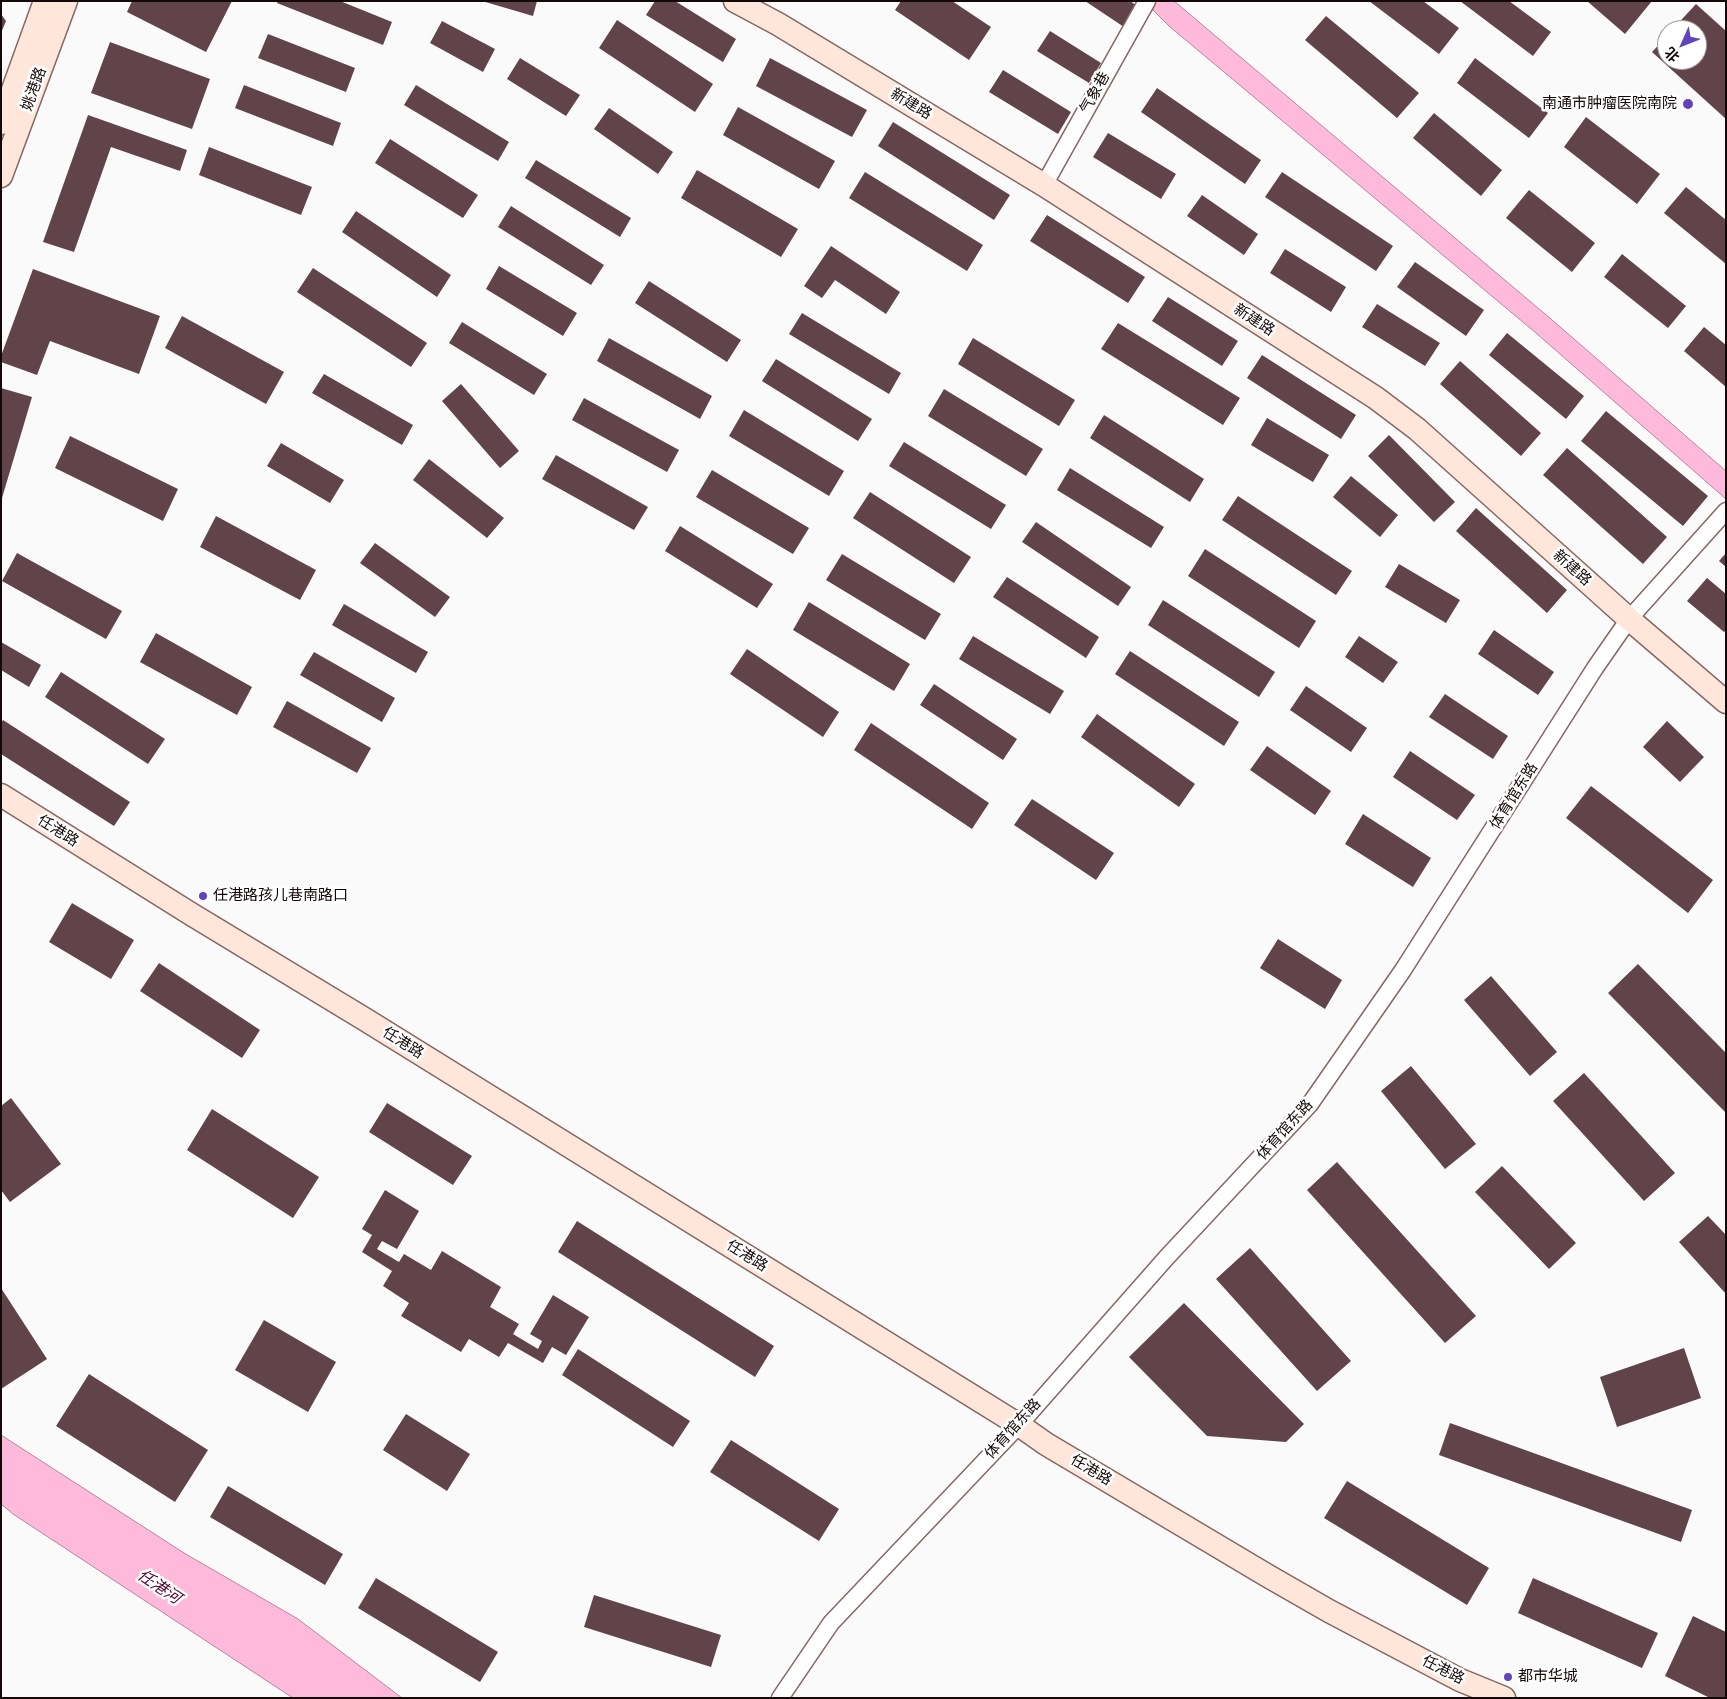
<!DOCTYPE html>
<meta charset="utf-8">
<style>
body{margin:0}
#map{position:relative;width:1727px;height:1699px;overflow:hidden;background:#fafafa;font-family:"Work Sans","Noto Sans SC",sans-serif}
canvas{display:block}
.frame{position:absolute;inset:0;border:2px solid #130807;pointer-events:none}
.north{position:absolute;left:1657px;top:20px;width:50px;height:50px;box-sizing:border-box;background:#fff;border:1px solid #a19c9c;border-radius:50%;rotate:226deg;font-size:14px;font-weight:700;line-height:20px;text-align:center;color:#130807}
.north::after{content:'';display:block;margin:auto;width:18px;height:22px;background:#5f44bc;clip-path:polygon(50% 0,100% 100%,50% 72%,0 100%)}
</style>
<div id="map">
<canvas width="1727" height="1699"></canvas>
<div class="frame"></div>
<div class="north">北</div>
</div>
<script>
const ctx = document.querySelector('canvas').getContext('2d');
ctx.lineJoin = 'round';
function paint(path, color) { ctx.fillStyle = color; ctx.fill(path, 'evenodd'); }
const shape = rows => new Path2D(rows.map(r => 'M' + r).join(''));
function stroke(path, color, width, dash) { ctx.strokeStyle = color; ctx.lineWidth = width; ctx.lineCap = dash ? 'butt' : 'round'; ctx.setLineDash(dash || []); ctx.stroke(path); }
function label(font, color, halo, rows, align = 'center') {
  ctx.font = font + ' "Work Sans","Noto Sans SC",sans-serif'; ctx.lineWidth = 5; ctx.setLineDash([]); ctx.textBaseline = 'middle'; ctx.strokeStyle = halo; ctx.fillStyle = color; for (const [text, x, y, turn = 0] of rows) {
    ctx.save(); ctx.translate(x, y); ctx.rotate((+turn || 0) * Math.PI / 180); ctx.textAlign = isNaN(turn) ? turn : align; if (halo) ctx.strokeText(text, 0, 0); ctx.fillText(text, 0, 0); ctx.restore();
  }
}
const water = shape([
 [1144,1,1174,1,1551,319,1726,471,1726,499,1536,333,1169,26,1144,1],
 [1,1435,184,1553,298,1619,402,1698,293,1698,13,1514,1,1504,1,1435]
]);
paint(water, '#ffb9db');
stroke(water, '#b8849b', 1);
paint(shape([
 [132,1,232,1,206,52,127,12],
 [278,1,340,1,392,22,383,45,277,3],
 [482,1,537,1,533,16],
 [655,1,675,1,736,39,723,62,646,15],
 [901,1,952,1,991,27,969,60,895,10],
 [1085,1,1130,1,1140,8,1127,29],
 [1369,1,1423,1,1459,28,1439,54],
 [1460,1,1509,1,1551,32,1533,56],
 [1587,1,1652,1,1625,34],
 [1696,4,1726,31,1726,119,1652,52,1667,36,1667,60,1697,60,1697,30,1672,30],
 [1,14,6,21,1,33],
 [1326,16,1419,93,1397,118,1305,40],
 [617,20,713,84,695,112,599,48],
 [442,21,495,49,483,72,430,43],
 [1050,31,1101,63,1089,83,1037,51],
 [268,34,355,68,346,92,258,58],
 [110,42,210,79,192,129,91,93],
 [520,58,580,95,566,116,507,79],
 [770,58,867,110,852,137,756,86],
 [1475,58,1548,113,1529,138,1457,83],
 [1003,70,1071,112,1058,134,989,92],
 [244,85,341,123,333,146,235,108],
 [416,85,509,142,498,161,404,105],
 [1157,88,1261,160,1245,184,1141,112],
 [738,107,835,161,819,189,723,135],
 [609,108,673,152,658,174,594,129],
 [1434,113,1502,170,1481,196,1413,138],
 [88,115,187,150,180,171,111,147,74,252,43,242],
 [1586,117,1660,174,1637,204,1564,147],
 [893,122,1010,195,994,220,878,146],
 [1108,133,1176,174,1161,199,1093,157],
 [390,139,478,195,463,218,375,163],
 [209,147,312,187,301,215,199,175],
 [536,160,631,218,620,237,525,178],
 [697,170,798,229,781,257,681,198],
 [865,172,983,245,967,271,849,198],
 [1282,172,1393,246,1376,271,1265,197],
 [1686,187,1726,220,1726,264,1664,213],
 [1529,190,1595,243,1572,272,1506,218],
 [1202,195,1258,234,1244,255,1187,216],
 [511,206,604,265,591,285,498,227],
 [356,211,451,275,437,297,342,232],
 [1047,215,1145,277,1128,303,1030,241],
 [831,246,900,292,886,314,835,280,822,298,804,286],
 [1285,249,1346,287,1331,312,1270,273],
 [1622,254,1686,306,1668,328,1604,277],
 [1415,262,1484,310,1466,336,1397,287],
 [499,266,577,313,563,336,486,289],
 [313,268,427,343,411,367,297,292],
 [33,269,160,316,139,374,50,341,37,375,1,362,1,356],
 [649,281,741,340,727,362,635,303],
 [1168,297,1238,341,1222,366,1152,321],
 [1377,304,1440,343,1425,366,1362,327],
 [802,313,901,373,889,394,789,334],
 [182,316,284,372,266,404,165,348],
 [462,322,547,374,534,395,449,343],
 [1118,323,1240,398,1223,425,1101,349],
 [1704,327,1726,345,1726,387,1684,351],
 [1507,333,1584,396,1566,419,1489,355],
 [609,338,712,396,700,419,597,361],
 [973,338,1075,400,1059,426,958,364],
 [1262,355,1356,415,1341,439,1247,378],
 [776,359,872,419,858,441,762,381],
 [1460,361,1541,433,1521,456,1440,384],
 [324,374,413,425,402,445,312,393],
 [461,384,519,451,500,468,442,401],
 [1,388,32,397,2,498,1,498],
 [944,389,1043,449,1026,476,928,416],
 [584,398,679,450,667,472,572,420],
 [744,410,844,471,829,496,729,436],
 [1606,411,1708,496,1683,526,1581,441],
 [1104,415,1204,479,1190,502,1090,438],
 [1267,418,1329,455,1313,482,1251,445],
 [1389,435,1455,502,1434,522,1368,456],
 [70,436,178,489,163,521,55,468],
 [904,442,1006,505,991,529,889,466],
 [281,443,344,480,330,503,267,466],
 [1567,448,1667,537,1643,564,1543,475],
 [556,455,648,507,634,530,542,479],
 [429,459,504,518,487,538,413,480],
 [1070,468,1164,527,1151,548,1057,490],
 [712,470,809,528,793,554,696,497],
 [1351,476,1398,515,1380,537,1333,497],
 [870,492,971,557,954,583,853,518],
 [1238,496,1352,571,1336,595,1222,520],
 [1476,508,1567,590,1547,613,1456,531],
 [216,516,316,570,300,600,200,547],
 [1036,522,1131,587,1118,606,1022,542],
 [680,526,773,584,757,608,665,551],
 [375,543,450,597,435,617,360,563],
 [1205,549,1316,621,1299,648,1188,576],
 [17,553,122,611,106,639,2,581],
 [1726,553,1726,567,1719,561],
 [842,554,941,614,925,640,826,580],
 [1399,564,1460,600,1446,623,1385,587],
 [1007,577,1099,637,1086,658,993,597],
 [1707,578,1726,594,1726,630,1724,632,1687,601],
 [1163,600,1275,672,1259,697,1148,625],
 [809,602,910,664,894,691,793,630],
 [344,604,428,652,416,673,332,625],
 [1494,630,1554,672,1538,695,1478,654],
 [156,633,252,687,237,715,140,662],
 [973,636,1064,691,1050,714,959,659],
 [1359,636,1398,662,1383,683,1345,657],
 [1,642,41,665,29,687,1,670],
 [747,649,839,712,823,737,730,674],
 [1130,651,1239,722,1224,746,1115,674],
 [314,652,395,698,382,722,300,675],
 [61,672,165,739,148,764,45,697],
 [934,684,1017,739,1003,760,920,705],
 [1306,686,1367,728,1351,752,1290,710],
 [1445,694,1508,736,1493,759,1429,717],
 [287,701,371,748,357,773,273,727],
 [1097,714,1195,784,1179,807,1081,737],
 [3,720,130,802,114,826,1,754,1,723],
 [1667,721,1704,757,1680,782,1643,747],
 [871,723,989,803,972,829,854,750],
 [1267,746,1331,791,1315,815,1250,770],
 [1410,751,1475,795,1457,820,1393,777],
 [1591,786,1713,880,1688,913,1566,818],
 [1032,799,1114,853,1096,880,1014,825],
 [1363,814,1431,858,1413,887,1345,844],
 [72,903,134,940,111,979,49,942],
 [1278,939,1342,980,1325,1009,1260,968],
 [159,963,260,1030,242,1058,140,991],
 [1638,964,1726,1053,1726,1113,1608,993],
 [1491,976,1557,1052,1530,1076,1464,1000],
 [1411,1066,1476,1144,1445,1169,1381,1091],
 [1584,1073,1675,1173,1644,1201,1553,1101],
 [11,1098,61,1164,10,1202,1,1190,1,1106],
 [387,1103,472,1156,453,1185,369,1132],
 [212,1109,319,1177,293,1218,187,1150],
 [1337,1162,1476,1316,1445,1343,1307,1190],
 [1502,1166,1576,1243,1549,1269,1475,1192],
 [385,1190,419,1211,397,1249,382,1241,377,1249,399,1262,404,1254,431,1270,442,1251,501,1287,490,1307,519,1324,513,1334,538,1349,542,1341,530,1334,553,1295,589,1317,566,1355,552,1347,543,1363,508,1343,499,1357,469,1339,461,1352,401,1316,409,1303,383,1286,392,1271,362,1252,372,1235,362,1229],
 [1708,1216,1726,1235,1726,1294,1679,1242],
 [577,1221,774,1346,755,1377,558,1252],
 [1250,1248,1351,1361,1317,1391,1216,1279],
 [1,1288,47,1359,1,1389],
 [1184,1303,1304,1424,1286,1442,1207,1436,1129,1357],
 [264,1320,336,1362,308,1412,235,1370],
 [1684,1348,1701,1398,1617,1427,1600,1377],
 [578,1349,690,1421,673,1447,562,1375],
 [89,1374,208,1450,175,1502,56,1426],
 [406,1414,470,1454,447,1491,383,1450],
 [1450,1423,1692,1510,1681,1542,1439,1455],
 [731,1440,839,1509,819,1541,710,1472],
 [1347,1481,1489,1568,1467,1605,1324,1518],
 [228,1486,343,1554,325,1585,210,1517],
 [376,1578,498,1652,480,1682,358,1608],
 [1533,1578,1658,1633,1642,1668,1518,1613],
 [594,1595,721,1635,711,1667,584,1627],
 [1693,1616,1726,1632,1726,1698,1710,1698,1665,1676]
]), '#614449');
const street = shape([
 [1044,185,1147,1],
 [780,1698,831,1623,1019,1425,1167,1257,1310,1104,1403,970,1595,668,1629,619,1726,511]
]);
const secondary = shape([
 [735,1,778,24,1044,185,1376,398,1417,429,1629,619,1726,702],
 [1,123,45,1],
 [1,176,66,1],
 [1,795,191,914,366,1020,1019,1425,1046,1444,1268,1576,1329,1611,1460,1680,1504,1698]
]);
stroke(street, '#856762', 19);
stroke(secondary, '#856762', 25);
stroke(street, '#fff', 16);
stroke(secondary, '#fee7da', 22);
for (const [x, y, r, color] of [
 [1688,104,6,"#5f44bc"],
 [203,896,5,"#5f44bc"],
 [1508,1677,5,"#5f44bc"]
]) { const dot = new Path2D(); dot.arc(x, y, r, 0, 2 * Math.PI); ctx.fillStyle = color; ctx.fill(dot); stroke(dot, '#fff', 2); }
label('15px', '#130807', '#fff', [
 ["姚港路",34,89,-70],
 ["气象巷",1095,93,-61],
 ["新建路",911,104,31],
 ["新建路",1254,320,33],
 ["新建路",1572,568,42],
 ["体育馆东路",1514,796,-58],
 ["任港路",58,831,32],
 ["任港路",403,1043,32],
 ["体育馆东路",1285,1130,-48],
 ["任港路",747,1256,32],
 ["体育馆东路",1013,1429,-48],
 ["任港路",1091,1470,31],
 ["任港路",1443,1670,27]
]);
label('15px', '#130807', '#fff', [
 ["南通市肿瘤医院南院",1677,104,"right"],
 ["任港路孩儿巷南路口",213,896],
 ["都市华城",1518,1677]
], 'left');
label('italic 16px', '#510536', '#fff', [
 ["任港河",159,1587,34]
]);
</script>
